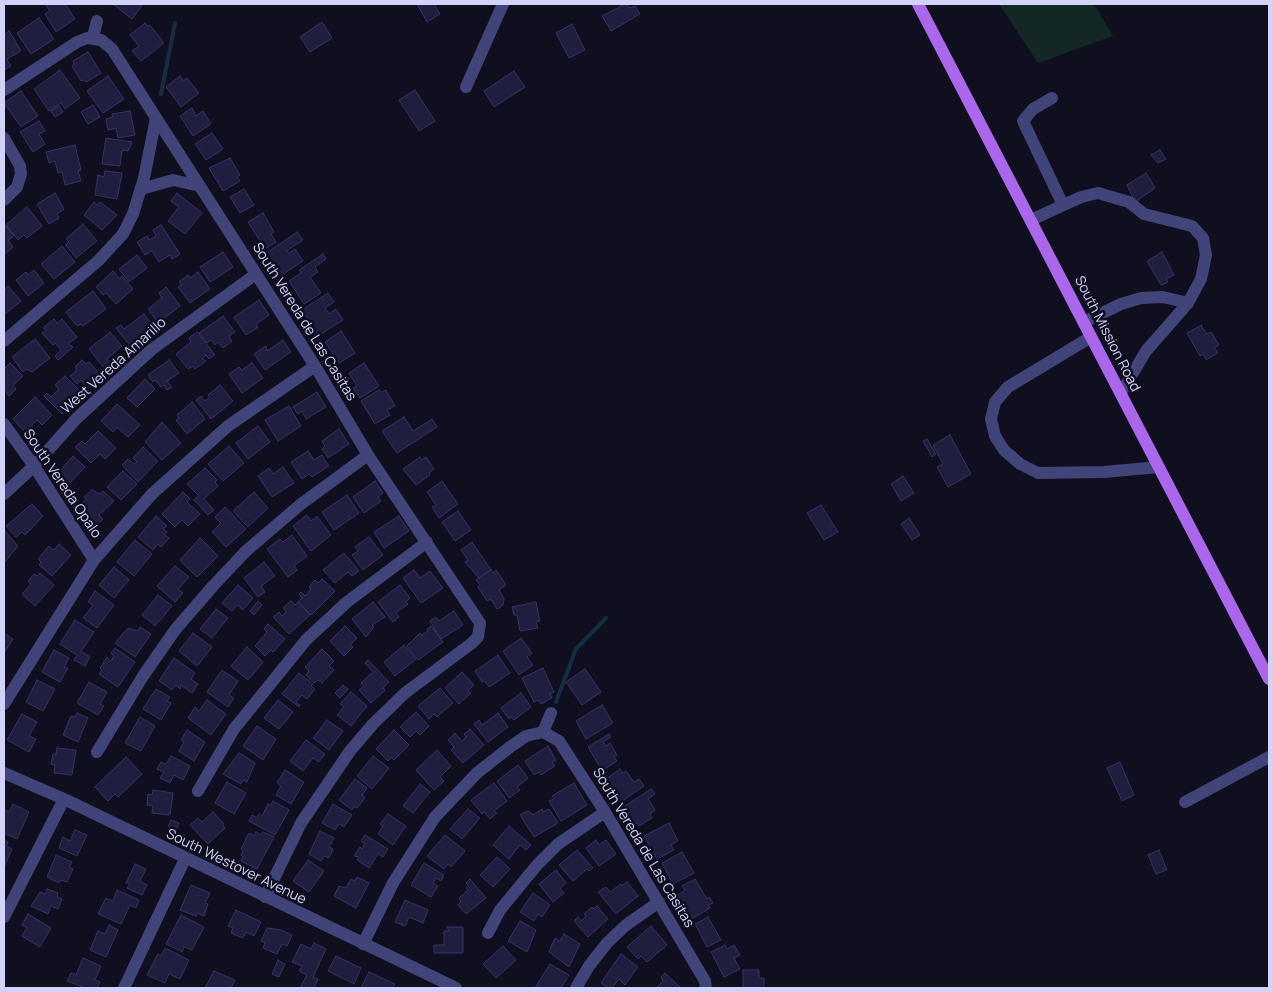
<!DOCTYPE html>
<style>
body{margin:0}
#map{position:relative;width:1273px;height:992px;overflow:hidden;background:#100f1f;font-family:Manrope,sans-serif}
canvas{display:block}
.frame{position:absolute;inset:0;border:5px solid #d3d3fa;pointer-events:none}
</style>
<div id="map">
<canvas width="1273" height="992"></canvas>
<div class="frame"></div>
</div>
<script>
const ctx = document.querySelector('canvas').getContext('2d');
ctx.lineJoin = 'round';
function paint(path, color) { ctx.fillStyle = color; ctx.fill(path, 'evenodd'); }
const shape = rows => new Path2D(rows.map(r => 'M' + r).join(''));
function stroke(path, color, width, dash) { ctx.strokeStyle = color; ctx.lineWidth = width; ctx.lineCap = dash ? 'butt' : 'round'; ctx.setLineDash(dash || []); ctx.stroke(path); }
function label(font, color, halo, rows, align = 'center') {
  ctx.font = font + ' Manrope,sans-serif'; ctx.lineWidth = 5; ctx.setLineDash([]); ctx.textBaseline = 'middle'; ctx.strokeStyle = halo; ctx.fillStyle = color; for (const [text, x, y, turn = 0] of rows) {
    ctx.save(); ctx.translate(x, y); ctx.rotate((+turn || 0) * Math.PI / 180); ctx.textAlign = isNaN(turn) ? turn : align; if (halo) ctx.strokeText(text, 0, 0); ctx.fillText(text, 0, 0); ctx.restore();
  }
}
paint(shape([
 [999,4,1094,4,1113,36,1038,63]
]), '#132825');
stroke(shape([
 [161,94,175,23],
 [556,702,576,649,606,618]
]), '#152c43', 4);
const building = shape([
 [45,4,65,4,75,19,56,32,45,14,50,11,45,4],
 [113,4,143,4,132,19,113,4],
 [417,4,434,4,440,14,427,22,417,4],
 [625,4,630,8,635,6,640,14,611,31,602,16,625,4],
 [39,18,54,39,31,54,17,33,39,18],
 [322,22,332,38,310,52,300,37,322,22],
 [145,23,148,26,150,25,164,43,141,61,132,51,139,46,130,35,145,23],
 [572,24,585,50,569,58,556,33,572,24],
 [9,31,21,51,7,59,11,66,4,70,4,35,9,31],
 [88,52,101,73,86,82,84,80,81,81,72,66,74,64,73,61,88,52],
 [60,70,80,98,65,109,61,103,49,111,34,89,60,70],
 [514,71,525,87,494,107,484,91,514,71],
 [108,76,124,99,103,113,87,91,108,76],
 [180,76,183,81,187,78,199,93,181,107,166,87,180,76],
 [415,90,435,121,419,131,399,100,415,90],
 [21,91,38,116,21,127,4,103,21,91],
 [93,105,100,117,88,124,81,112,93,105],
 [59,106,63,112,55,117,51,111,59,106],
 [192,108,196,116,203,111,211,124,193,136,180,116,192,108],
 [130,111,135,135,118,138,116,128,108,130,106,119,113,117,112,114,130,111],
 [39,121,45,131,39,134,45,144,33,152,20,132,39,121],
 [212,133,223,149,206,160,195,144,212,133],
 [106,138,132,142,128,151,122,150,120,166,102,164,106,138],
 [75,145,81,170,78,171,81,181,65,185,62,172,58,173,55,161,49,163,46,152,75,145],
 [1160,150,1166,159,1158,163,1151,155,1160,150],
 [230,158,240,175,237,177,240,181,223,191,209,168,230,158],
 [105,171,122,173,117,199,95,195,98,175,104,177,105,171],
 [1146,173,1155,188,1135,202,1127,185,1146,173],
 [244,189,254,205,240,213,230,197,244,189],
 [55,193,64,209,57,214,59,218,49,224,37,204,55,193],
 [177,193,202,213,185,234,168,221,179,207,171,201,177,193],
 [94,202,97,205,100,202,117,215,102,230,84,215,94,202],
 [27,207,42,226,27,238,24,235,18,240,6,225,27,207],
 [263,213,274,232,271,234,276,242,265,249,248,222,263,213],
 [4,224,14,236,8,240,13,247,4,255,4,224],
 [83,224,97,241,76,258,66,245,69,242,66,239,83,224],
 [161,225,180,254,172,259,170,255,159,262,152,251,145,255,137,242,147,236,149,240,156,236,153,230,161,225],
 [297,232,303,240,286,251,289,253,295,249,303,261,280,276,265,254,297,232],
 [62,246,75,262,54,279,41,264,62,246],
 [223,252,233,267,210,282,200,267,223,252],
 [1162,252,1174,275,1166,279,1168,282,1161,285,1147,261,1162,252],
 [323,254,326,259,315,267,318,272,310,277,321,293,304,304,289,281,301,273,299,270,323,254],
 [137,255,147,268,129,282,119,269,137,255],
 [34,270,44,283,28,296,16,280,26,272,28,275,34,270],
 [113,271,120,279,122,276,133,289,116,304,106,293,103,295,96,287,113,271],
 [198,272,210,289,190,303,178,287,182,285,179,282,188,275,190,278,198,272],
 [8,286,21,301,4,315,4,290,8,286],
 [166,287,180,306,158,323,148,309,162,298,159,293,166,287],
 [93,291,106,309,83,326,81,324,77,326,66,312,93,291],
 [328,293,334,302,325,308,329,314,336,309,343,320,318,336,302,310,328,293],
 [259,300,269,315,256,324,258,327,246,335,234,317,259,300],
 [144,314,155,328,131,347,116,328,121,325,124,329,144,314],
 [223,316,235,332,229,336,232,341,223,348,218,342,215,345,211,340,207,343,199,333,223,316],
 [54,319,57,323,62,319,77,337,68,344,73,347,58,360,55,356,61,350,55,343,53,345,42,333,46,330,43,328,54,319],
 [1202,325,1201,326,1207,334,1211,332,1219,345,1215,348,1218,353,1206,360,1203,354,1200,356,1187,333,1202,325],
 [341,331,355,353,339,363,325,342,341,331],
 [110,332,122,346,107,359,111,364,105,369,89,349,110,332],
 [197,332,215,355,209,359,206,355,202,359,206,361,195,369,193,366,188,369,176,354,191,342,189,338,197,332],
 [35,339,50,358,32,372,27,369,23,372,12,357,35,339],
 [283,340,291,352,265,370,254,354,266,346,267,351,283,340],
 [82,360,86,364,89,362,99,373,85,385,81,380,77,384,70,376,77,370,75,367,82,360],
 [169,360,179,373,167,381,172,387,167,390,164,385,161,387,155,380,153,382,148,375,169,360],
 [10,363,23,376,13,385,16,389,9,396,4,390,4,369,10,363],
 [252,363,263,378,242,393,229,374,239,367,242,370,252,363],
 [364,363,379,386,360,398,353,388,357,386,349,373,364,363],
 [65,376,83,394,62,414,44,396,47,393,51,397,59,389,55,385,65,376],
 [145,379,155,389,137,407,127,398,145,379],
 [220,385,233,401,211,419,196,400,201,396,205,401,210,397,208,395,220,385],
 [379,390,381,392,386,390,395,406,387,410,390,415,375,424,361,401,379,390],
 [317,392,326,407,306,419,302,411,298,414,293,407,317,392],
 [35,397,52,415,42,425,37,420,25,432,13,419,35,397],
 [192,402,205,419,187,434,176,420,179,418,177,415,192,402],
 [117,404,140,425,128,437,117,427,113,432,101,421,117,404],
 [289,406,301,426,278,441,265,420,289,406],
 [404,417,413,431,432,419,437,427,397,453,382,431,404,417],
 [162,422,181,443,162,460,145,442,162,422],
 [258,426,270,442,248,459,236,443,258,426],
 [339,429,349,444,328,458,322,449,325,446,322,441,339,429],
 [98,431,116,448,105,459,100,454,91,463,75,447,82,441,85,444,98,431],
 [950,435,971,474,948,487,937,467,943,464,933,445,950,435],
 [927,439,936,454,932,457,923,441,927,439],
 [229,446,244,463,223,481,208,464,229,446],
 [143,447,158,461,138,482,122,465,128,459,134,464,137,462,133,458,143,447],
 [308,451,314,460,322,455,329,466,312,477,309,474,302,479,291,462,308,451],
 [73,456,85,467,66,487,55,476,73,456],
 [420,457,422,460,426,457,434,469,429,473,430,475,416,485,403,469,420,457],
 [283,467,294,483,272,497,258,476,269,468,273,474,283,467],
 [205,468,217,480,215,482,218,486,204,499,214,510,208,515,194,500,199,496,187,484,205,468],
 [123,471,137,484,121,500,107,487,123,471],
 [903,476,914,493,901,501,891,484,903,476],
 [375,481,383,493,378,497,381,501,364,513,353,497,375,481],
 [442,481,458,504,439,518,432,507,436,505,427,492,442,481],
 [92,490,100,494,103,491,114,501,99,515,103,519,93,529,73,509,87,499,84,497,92,490],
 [183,492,190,499,187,502,200,514,188,526,182,520,175,527,162,514,183,492],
 [254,492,268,508,248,527,233,511,254,492],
 [347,495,359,513,334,530,322,512,347,495],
 [32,504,43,516,25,535,22,532,16,537,6,526,32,504],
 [821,505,838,532,824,540,807,513,821,505],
 [225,507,246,529,226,547,212,532,221,523,215,517,225,507],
 [458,511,471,530,455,541,442,522,458,511],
 [307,515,311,521,317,516,331,535,311,551,293,526,307,515],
 [156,516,167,526,163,529,167,532,164,534,169,538,161,547,158,544,153,550,138,537,156,516],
 [399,516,409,531,384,548,374,532,399,516],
 [909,518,920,535,912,540,901,524,909,518],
 [4,530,18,546,4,563,4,530],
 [292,535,307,556,294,566,297,570,288,577,267,549,280,539,283,542,292,535],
 [369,537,383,555,363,570,352,555,358,551,355,547,369,537],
 [200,538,218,556,197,577,180,560,200,538],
 [135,540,152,554,134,576,117,562,135,540],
 [472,542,491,570,479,578,465,562,468,560,461,550,472,542],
 [59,544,71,555,52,576,39,565,41,562,38,559,49,546,54,550,59,544],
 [344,553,359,571,352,576,348,572,335,583,323,570,344,553],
 [264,562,275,576,261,586,265,592,258,597,244,578,264,562],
 [175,566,189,577,178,589,183,593,175,602,157,586,175,566],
 [114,567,129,580,114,598,99,585,114,567],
 [414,570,420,578,430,571,443,588,421,603,403,578,414,570],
 [491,570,493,573,496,570,506,585,499,590,504,599,503,605,497,609,491,599,487,601,478,587,480,585,476,580,491,570],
 [40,573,54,585,35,606,22,594,31,584,28,581,34,574,37,576,40,573],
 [322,579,335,591,311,615,298,602,302,598,299,594,301,592,305,596,311,589,309,587,315,580,318,583,322,579],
 [238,585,253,598,243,610,237,605,232,611,222,603,238,585],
 [400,585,410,598,406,602,408,604,396,613,399,617,393,622,378,602,400,585],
 [95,591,114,605,97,628,83,618,93,605,88,602,95,591],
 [158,595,172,606,155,626,142,615,158,595],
 [258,601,262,605,254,615,250,611,258,601],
 [291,601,295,605,298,602,310,615,289,634,273,617,279,612,282,616,286,612,283,608,291,601],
 [373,602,385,617,372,625,374,627,366,637,352,619,373,602],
 [536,602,540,621,536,622,538,628,520,631,517,615,514,615,512,607,536,602],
 [216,609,228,618,212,638,200,629,216,609],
 [454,611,463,625,441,639,430,621,436,617,439,621,454,611],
 [75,620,94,632,81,651,90,657,85,666,74,660,77,655,60,644,75,620],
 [268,624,285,639,273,652,271,650,265,656,255,646,267,632,264,629,268,624],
 [345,626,357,638,350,645,353,647,344,656,330,641,345,626],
 [431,626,443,642,418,660,407,646,420,633,422,635,428,631,427,629,431,626],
 [140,627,151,634,135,657,115,643,128,628,138,631,140,627],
 [4,633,13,639,4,653,4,633],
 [193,633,212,647,197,666,179,651,193,633],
 [521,638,532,653,527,657,533,665,519,675,503,651,521,638],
 [404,645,416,659,395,676,384,662,404,645],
 [247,647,263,662,248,680,231,666,247,647],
 [115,648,135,662,118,687,99,674,102,670,100,668,107,657,111,661,114,656,111,653,115,648],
 [322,649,334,661,329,666,334,670,322,683,318,680,314,683,306,675,309,671,305,667,322,649],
 [54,650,69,658,64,667,68,668,60,682,42,672,54,650],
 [498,655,510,673,489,687,484,681,482,682,475,671,498,655],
 [174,658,195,673,191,679,198,684,192,693,181,685,180,689,176,685,172,690,159,681,174,658],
 [368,660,389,682,383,688,385,690,371,703,359,690,364,686,361,683,373,672,365,663,368,660],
 [543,668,554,692,550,694,552,698,541,704,538,700,534,702,522,678,543,668],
 [585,669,601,692,582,705,566,682,585,669],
 [222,670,238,681,229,695,234,698,228,707,207,692,222,670],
 [462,672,474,685,468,690,471,693,459,704,445,688,462,672],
 [299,673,313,684,311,686,315,689,307,699,302,695,296,702,300,705,299,707,282,694,299,673],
 [37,680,55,689,43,711,26,702,37,680],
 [89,682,107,692,100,704,104,706,98,715,77,703,89,682],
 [343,685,348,689,340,698,335,693,343,685],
 [440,688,453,703,437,717,434,714,429,719,418,706,440,688],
 [156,689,170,697,167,701,171,703,161,720,143,709,156,689],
 [351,692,367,706,351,726,337,715,344,707,340,704,351,692],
 [521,693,531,707,514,720,511,717,509,719,501,708,521,693],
 [207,700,226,714,211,735,188,718,195,707,199,711,207,700],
 [278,700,293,712,279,729,264,718,278,700],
 [602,705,613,723,586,739,576,721,602,705],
 [416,712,429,726,420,735,416,731,410,737,400,727,416,712],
 [77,713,88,718,78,742,63,735,71,716,75,717,77,713],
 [498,713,508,727,488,742,474,724,479,720,482,725,498,713],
 [22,714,37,722,29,736,36,739,29,752,7,740,22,714],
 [140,717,155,726,141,751,125,743,140,717],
 [327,720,343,731,329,750,313,738,327,720],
 [257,726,276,739,263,760,243,746,257,726],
 [470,729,484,745,463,763,451,750,454,747,448,740,455,733,462,741,466,737,464,734,470,729],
 [187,730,205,742,194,761,179,751,184,742,181,740,187,730],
 [394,730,409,745,394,760,391,757,388,761,376,749,394,730],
 [609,734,611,737,603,742,606,746,610,743,617,755,614,757,617,761,595,776,593,772,600,767,588,747,609,734],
 [306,740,325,754,319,762,313,758,303,771,290,761,306,740],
 [548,746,556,760,552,762,555,766,541,775,539,772,534,775,525,761,548,746],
 [57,748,76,750,72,775,54,773,55,765,51,764,53,754,56,754,57,748],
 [437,750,451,766,440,777,444,781,434,790,416,770,437,750],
 [239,753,255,763,247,782,243,780,241,784,223,774,239,753],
 [171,756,190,766,183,780,174,775,170,783,160,778,164,772,157,769,161,762,166,764,171,756],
 [373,756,389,768,372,789,357,776,373,756],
 [126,757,142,774,118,797,115,794,108,801,95,787,126,757],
 [1120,762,1134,795,1122,801,1107,768,1120,762],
 [518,765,528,778,517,787,520,790,509,798,497,781,518,765],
 [620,769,623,773,626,771,634,782,639,779,644,786,621,802,606,779,620,769],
 [285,770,304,782,291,804,276,795,281,786,277,783,285,770],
 [355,779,367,788,362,795,365,798,357,808,354,806,352,810,339,800,355,779],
 [227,782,246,793,234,814,215,803,227,782],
 [494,783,507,801,494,811,497,813,490,819,484,812,482,814,471,800,494,783],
 [574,783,587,805,561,821,549,801,554,799,552,796,574,783],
 [420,784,430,792,413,813,403,806,420,784],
 [651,789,655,794,648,799,655,810,650,814,652,818,639,826,637,823,632,825,625,815,629,812,625,806,651,789],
 [153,790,173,793,170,815,152,813,153,806,147,805,148,794,152,795,153,790],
 [273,801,289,810,275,835,249,821,252,815,257,818,259,814,262,816,268,804,271,805,273,801],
 [13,804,29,812,17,839,4,833,4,809,9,812,13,804],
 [333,804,352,815,344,827,339,824,335,830,322,823,333,804],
 [468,809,480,818,462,839,450,829,468,809],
 [542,809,543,812,549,809,558,823,534,837,520,815,528,811,533,815,542,809],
 [213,812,224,824,223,826,225,828,208,844,190,825,198,818,202,822,213,812],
 [388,814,406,826,393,845,378,834,383,826,380,824,388,814],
 [171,820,179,823,176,830,168,827,171,820],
 [669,823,678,841,671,845,674,850,657,859,644,836,669,823],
 [509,826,531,845,526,850,520,845,509,859,493,845,509,826],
 [75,830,87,835,77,856,59,848,63,837,70,841,75,830],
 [320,831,334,838,329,847,333,849,329,858,324,856,321,861,309,854,320,831],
 [256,832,261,835,263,832,274,837,257,869,241,861,243,857,241,855,243,850,241,849,249,833,254,836,256,832],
 [365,835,388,849,383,857,378,854,369,868,357,860,359,857,354,856,360,847,362,849,365,844,361,841,365,835],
 [445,835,465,851,451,867,448,864,444,869,427,856,445,835],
 [4,840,8,842,6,846,12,849,4,867,4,840],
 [596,840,599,845,606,840,616,854,599,866,586,848,596,840],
 [577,850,593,868,589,871,587,869,573,881,559,865,577,850],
 [1159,850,1167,870,1156,874,1148,855,1159,850],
 [682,852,694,873,673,884,662,863,682,852],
 [56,855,72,862,69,867,73,869,67,882,61,880,59,883,47,877,56,855],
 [497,857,510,869,493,887,480,875,497,857],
 [308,860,324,871,309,892,293,881,308,860],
 [424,863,444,875,441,881,436,878,433,883,438,886,431,897,411,885,424,863],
 [135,864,146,869,140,881,147,885,142,895,127,888,130,883,126,883,135,864],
 [556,870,566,883,560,888,564,893,553,902,539,884,556,870],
 [357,877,369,883,356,908,334,896,339,886,346,888,351,879,355,881,357,877],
 [470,879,486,898,466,914,458,905,461,902,459,898,468,890,466,888,469,886,466,883,470,879],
 [695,879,707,899,709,897,713,903,708,905,710,908,692,919,678,895,685,890,682,886,695,879],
 [627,882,638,896,616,914,598,892,606,887,610,892,621,884,622,886,627,882],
 [191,885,210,893,205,903,208,904,204,916,197,913,196,916,180,910,191,885],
 [47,889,58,893,57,897,62,899,58,909,51,906,48,914,31,906,40,892,45,894,47,889],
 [117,890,139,900,136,908,130,905,121,924,98,914,106,898,113,901,117,890],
 [533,893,550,905,542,917,538,914,534,921,520,912,533,893],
 [405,900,428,910,423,923,409,917,405,926,395,922,405,900],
 [597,906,608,919,588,937,574,921,578,917,581,921,586,916,584,914,592,907,594,909,597,906],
 [236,910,261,922,254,936,246,932,243,938,231,933,233,928,228,926,236,910],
 [28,914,51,928,40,947,22,936,27,928,22,925,28,914],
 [181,915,204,927,192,950,184,947,182,952,166,944,181,915],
 [708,917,721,940,707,947,695,924,708,917],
 [520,921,536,930,527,952,508,941,520,921],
 [109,925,118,930,106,957,90,950,98,931,105,934,109,925],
 [651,926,667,945,647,962,641,956,638,959,627,947,651,926],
 [447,927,463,927,463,953,434,953,434,945,444,945,444,931,449,931,447,927],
 [267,928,281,930,292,935,287,946,282,944,277,954,263,948,265,943,261,941,267,928],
 [564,934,580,944,569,967,549,952,555,938,560,941,564,934],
 [314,943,326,949,313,977,318,979,314,988,300,988,307,975,299,971,302,966,292,962,301,944,311,949,314,943],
 [725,945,727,949,734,945,740,955,734,958,740,969,724,977,711,952,725,945],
 [503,946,516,960,496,978,483,964,503,946],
 [165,948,189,960,180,979,169,974,165,983,147,975,158,954,161,956,165,948],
 [621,954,638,967,625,985,619,979,612,988,608,988,601,983,621,954],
 [336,956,361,968,354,984,328,971,336,956],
 [83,958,101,966,95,980,100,982,97,988,85,988,67,981,71,973,76,975,83,958],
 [278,960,285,964,279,977,272,974,278,960],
 [550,964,569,975,561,988,535,988,550,964],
 [743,970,759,970,759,978,764,978,764,988,743,988,743,970],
 [214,971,235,980,231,988,205,988,214,971],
 [369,972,395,984,392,988,361,988,369,972],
 [665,973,681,988,656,988,663,981,661,977,665,973]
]);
paint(building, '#201e3e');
stroke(building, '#373267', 1);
stroke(shape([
 [93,37,97,21],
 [466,87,503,4],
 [4,90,77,42,87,38,101,40,112,49,315,366,368,455,480,623,478,637,472,643,405,693,373,724,350,751,301,823,265,897],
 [1052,98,1033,109,1023,121,1063,205],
 [4,138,20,166,21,174,17,187,4,200],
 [141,189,173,180,200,186],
 [1031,220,1081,197,1098,193,1129,202,1144,214,1192,226,1203,238,1206,255,1201,279,1188,303,1146,351,1121,393],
 [1084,322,1121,304,1141,298,1163,297,1188,303],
 [1091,337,1008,387,995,402,991,419,995,436,1004,450,1020,464,1038,473,1104,472,1159,467],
 [4,341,99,260,123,234,133,214,144,178,156,118],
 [4,424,34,466,94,560],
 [4,494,34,466,76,419,151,350,256,274],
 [4,704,94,560,152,494,228,426,315,366],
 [543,732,551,713],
 [97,752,143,676,175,630,213,586,246,551,301,504,368,455],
 [4,773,64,799,456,988],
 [198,791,234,729,306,640,347,602,427,542],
 [1185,802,1269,757],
 [4,917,64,799],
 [488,933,500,910,537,865,558,844,605,812],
 [363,944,393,883,435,817,477,773,510,747,526,736,543,732,559,741,605,812,705,981,706,988],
 [124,988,185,859],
 [576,988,589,966,607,943,626,925,659,902]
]), '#404478', 12);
stroke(shape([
 [918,4,1269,679]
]), '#ab67ec', 12);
label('14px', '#d3d3fa', '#100f1f', [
 ["South Vereda de Las Casitas",304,322,58],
 ["South Mission Road",1107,334,63],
 ["West Vereda Amarillo",114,366,-42],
 ["South Vereda Opalo",62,484,56],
 ["South Vereda de Las Casitas",643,848,59],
 ["South Westover Avenue",236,867,26]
]);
</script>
